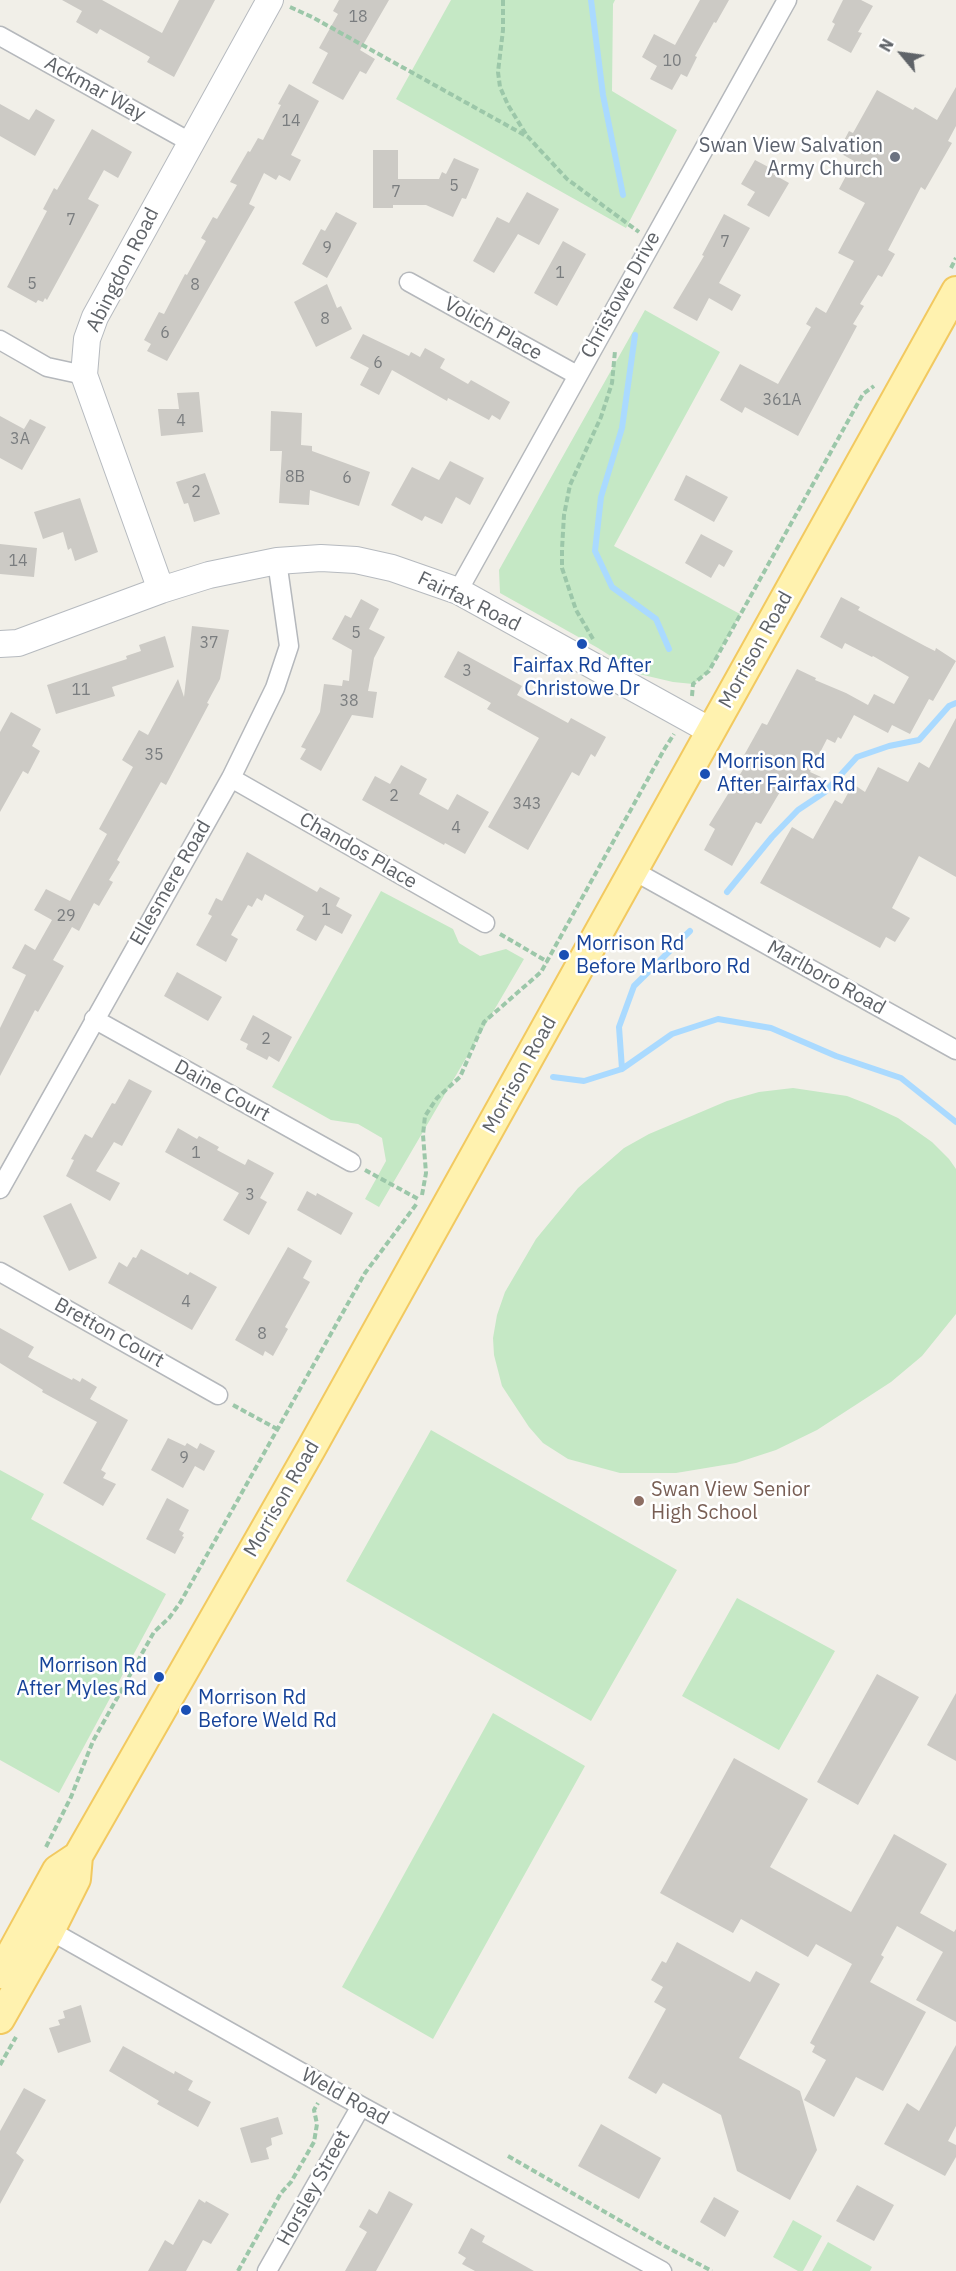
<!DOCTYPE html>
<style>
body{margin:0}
#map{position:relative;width:956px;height:2271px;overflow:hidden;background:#f1efe8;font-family:"IBM Plex Sans",sans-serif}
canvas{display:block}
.north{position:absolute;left:872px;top:24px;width:60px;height:60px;-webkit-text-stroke:4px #fff;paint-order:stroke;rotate:299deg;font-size:16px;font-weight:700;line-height:24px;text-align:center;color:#5f6368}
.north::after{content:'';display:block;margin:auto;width:21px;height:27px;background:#5f6368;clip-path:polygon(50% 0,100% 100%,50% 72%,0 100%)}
</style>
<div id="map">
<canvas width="956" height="2271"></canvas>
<div class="north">N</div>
</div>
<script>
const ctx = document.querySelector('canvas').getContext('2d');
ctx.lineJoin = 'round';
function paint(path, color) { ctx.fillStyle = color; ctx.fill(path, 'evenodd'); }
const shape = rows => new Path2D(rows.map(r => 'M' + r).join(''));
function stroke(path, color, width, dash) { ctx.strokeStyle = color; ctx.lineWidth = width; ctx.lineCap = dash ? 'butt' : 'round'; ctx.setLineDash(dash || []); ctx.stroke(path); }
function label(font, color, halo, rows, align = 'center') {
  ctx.font = font + ' "IBM Plex Sans",sans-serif'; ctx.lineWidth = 5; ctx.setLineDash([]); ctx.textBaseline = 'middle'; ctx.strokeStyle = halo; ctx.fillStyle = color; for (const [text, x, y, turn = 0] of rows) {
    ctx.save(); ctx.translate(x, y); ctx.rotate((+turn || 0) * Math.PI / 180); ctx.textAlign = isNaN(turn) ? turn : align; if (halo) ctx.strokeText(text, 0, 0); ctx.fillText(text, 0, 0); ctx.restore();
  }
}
paint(shape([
 [451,0,615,0,613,4,612,91,677,130,626,228,396,99],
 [645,310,720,352,614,546,740,614,709,671,693,684,673,682,639,674,598,648,500,593,499,570],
 [381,891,453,929,459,943,480,956,506,949,524,959,379,1207,365,1199,386,1161,382,1138,358,1124,331,1120,272,1087],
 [793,1088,847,1096,870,1105,898,1118,932,1142,949,1159,956,1169,956,1314,922,1356,891,1382,817,1430,776,1450,736,1463,676,1473,620,1473,568,1459,543,1443,529,1427,502,1386,494,1355,493,1338,497,1315,505,1292,536,1239,578,1188,624,1148,649,1134,727,1101,759,1092],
 [431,1430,677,1570,591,1721,346,1581],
 [0,1470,44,1494,31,1519,166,1594,59,1793,0,1760],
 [737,1598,835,1651,779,1750,682,1696],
 [493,1713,585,1766,433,2039,342,1987],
 [793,2220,822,2236,803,2271,798,2271,773,2257],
 [828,2242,872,2267,870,2271,812,2271]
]), '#c5e8c5');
stroke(shape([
 [591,0,603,95,623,195],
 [635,335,622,428,601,497,595,551,612,587,656,619,669,649],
 [727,892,772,837,798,810,825,792,857,757,889,746,919,740,949,706,956,703],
 [622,1069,672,1034,718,1019,771,1028,836,1056,901,1078,956,1122],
 [553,1077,584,1081,622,1069,619,1027,634,986,690,931]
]), '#aadaff', 6);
paint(shape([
 [62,0,102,0,162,33,179,0,215,0,174,77,147,62,150,57,100,29,97,34,76,22,82,11],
 [339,0,389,0,360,50,375,59,366,74,360,71,343,100,312,83,328,53,319,48,338,14,333,11],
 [700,0,729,0,716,23,714,22,695,56,697,57,687,77,681,74,672,90,650,79,657,66,642,57,654,34,675,45],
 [843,0,861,0,873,6,858,32,862,33,851,53,827,40,835,24,832,22],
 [289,84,319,101,291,155,301,160,290,181,279,175,276,180,264,173,249,204,255,207,167,361,147,351,151,344,144,340,159,312,164,314,185,274,187,275,206,241,201,238,213,217,217,219,237,185,230,182,248,151,250,152,258,138,263,140,281,105,278,104],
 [956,87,956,126,948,141,952,143,925,190,921,187,888,250,895,254,882,277,878,275,860,304,864,306,853,324,857,326,798,436,745,407,742,413,720,400,740,364,778,384,811,327,806,324,816,307,826,313,854,261,838,253,865,203,839,189,854,161,838,152,849,131,853,133,877,90,913,110,915,107,937,120],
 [0,104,29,120,36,109,55,120,35,156,0,136],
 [92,129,132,152,118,178,104,170,88,199,99,205,47,300,45,298,43,302,38,300,36,303,7,287,47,211,43,209,54,188,57,190],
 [373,150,398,150,398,179,439,179,442,172,446,174,454,158,479,169,466,199,462,198,453,217,426,205,393,205,393,208,373,208],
 [755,160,776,171,773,174,789,183,769,217,747,205,755,192,741,184],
 [527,192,559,209,539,245,518,234,494,273,473,261,497,217,509,223],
 [336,212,357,223,327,278,302,264,321,229,325,231],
 [724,214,750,228,719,283,741,295,732,311,709,298,697,321,673,308,704,256,702,255],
 [563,241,586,254,557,306,534,293],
 [327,284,337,308,341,306,352,329,316,347,294,302],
 [363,334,409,356,411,352,420,357,425,348,445,359,440,368,468,384,471,380,510,402,500,420,492,415,489,420,448,398,447,401,392,370,379,395,360,385,369,368,350,358],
 [199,392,203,432,161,436,158,409,179,409,177,393],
 [271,411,302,413,301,445,312,446,312,451,370,472,359,506,310,490,309,505,279,503,282,451,270,451],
 [0,416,24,429,30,419,46,427,22,470,0,458],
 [450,461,484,478,470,505,456,497,442,524,425,516,422,521,391,505,412,467,439,480],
 [205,473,220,514,194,522,188,503,184,504,176,482],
 [686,475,728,497,714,522,674,500],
 [80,498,98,552,75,561,71,548,68,550,63,532,43,539,34,512],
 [701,534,733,551,724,567,719,564,711,578,685,563],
 [0,544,37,548,34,577,0,574],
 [841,597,860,607,858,610,925,646,935,651,936,648,956,661,933,701,929,699,910,734,892,725,888,733,854,715,841,739,838,737,835,743,827,739,810,772,821,777,811,793,787,780,761,824,756,822,732,866,704,850,715,829,709,825,747,763,742,759,762,723,767,725,797,669,816,678,815,680,846,693,868,705,874,694,894,704,909,677,873,656,872,657,845,643,842,649,820,637],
 [361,599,379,609,369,629,385,637,374,658,368,691,377,692,373,718,352,715,321,771,300,759,306,749,301,747,320,712,324,684,342,686,343,680,349,681,352,650,332,639,345,615,351,618],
 [192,626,229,630,220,679,207,703,209,704,166,785,161,782,117,860,120,862,109,880,113,882,99,906,94,903,79,931,72,927,53,960,64,966,38,1012,35,1010,0,1076,0,1028,26,975,12,968,25,944,35,950,52,920,34,910,46,889,70,901,107,834,99,829,133,767,122,760,139,730,148,735,178,679,184,697],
 [165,636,174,667,112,687,115,696,56,714,47,685,127,659,126,656,141,651,139,645],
 [458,651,522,686,517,695,568,723,571,718,606,737,595,757,591,754,579,776,572,772,528,850,488,827,539,738,487,709,491,703,444,677],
 [11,712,41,729,32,746,40,751,28,774,23,771,0,812,0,732],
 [956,718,956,877,919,856,892,908,910,918,895,942,886,937,880,948,760,883,792,827,813,839,835,800,842,804,853,784,865,792,878,767,908,782,919,762,929,768],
 [401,765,427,779,419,794,448,810,457,794,489,812,465,854,445,843,444,845,362,800,375,776,390,784],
 [247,852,317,892,320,887,340,898,336,906,352,915,342,934,325,925,316,941,296,930,304,916,265,894,262,901,257,898,252,907,248,905,231,935,238,939,226,962,196,945,212,916,208,914,216,898,222,901],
 [177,972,222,997,208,1021,164,996],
 [253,1015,292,1037,279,1062,269,1056,267,1060,246,1049,248,1044,240,1040],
 [129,1079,152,1091,122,1146,114,1142,96,1171,120,1183,110,1201,66,1176,74,1160,71,1159,85,1134,92,1138,112,1103,115,1104],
 [178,1128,197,1139,199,1136,219,1147,217,1150,245,1165,248,1159,274,1173,260,1198,267,1202,249,1235,223,1220,239,1193,165,1152],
 [307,1191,316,1196,317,1193,353,1213,341,1235,297,1210],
 [71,1203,97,1258,69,1271,43,1216],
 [288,1247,312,1261,303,1278,310,1282,285,1327,288,1329,273,1356,265,1351,263,1356,235,1340],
 [141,1249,188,1275,190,1272,217,1287,192,1330,108,1283,119,1262,127,1267,133,1257,136,1258],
 [0,1328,34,1347,28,1357,72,1380,73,1378,80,1382,82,1378,97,1387,90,1399,128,1420,101,1470,106,1473,103,1478,116,1484,103,1506,63,1483,97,1422,42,1392,43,1390,0,1363],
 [168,1438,185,1446,187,1443,197,1449,200,1443,215,1451,204,1471,195,1466,183,1488,151,1470],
 [167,1498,189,1510,179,1530,184,1533,182,1536,184,1537,175,1554,146,1539],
 [877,1674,919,1697,858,1805,817,1782],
 [956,1693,956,1761,927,1745],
 [734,1758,808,1799,770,1867,851,1912,894,1834,947,1864,920,1913,954,1932,956,1929,956,2022,916,2000,943,1952,897,1926,881,1955,884,1957,870,1982,926,2012,883,2091,856,2077,834,2117,804,2100,826,2060,812,2052,815,2046,810,2043,852,1964,816,1944,808,1957,741,1919,733,1933,660,1893],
 [677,1942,750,1982,756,1971,780,1984,739,2058,800,2091,817,2150,790,2200,737,2171,721,2115,663,2083,656,2094,628,2078,666,2009,654,2002,663,1987,651,1980,662,1961,666,1963],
 [81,2005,91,2042,58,2053,49,2028,60,2025,58,2020,65,2018,63,2011],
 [956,2045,956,2126,948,2141,956,2145,956,2157,945,2176,884,2144,907,2103,919,2111],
 [123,2046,174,2074,175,2071,193,2081,188,2090,211,2102,198,2127,157,2104,159,2101,109,2071],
 [24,2088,46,2100,16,2153,24,2160,0,2204,0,2131],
 [278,2117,283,2134,271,2138,272,2145,266,2148,269,2159,251,2163,240,2128],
 [601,2124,661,2158,639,2199,578,2166],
 [857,2185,894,2205,874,2241,836,2221],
 [389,2191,413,2204,376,2271,345,2271,367,2232,359,2227,369,2209,377,2214],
 [714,2197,739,2211,725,2237,700,2222],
 [199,2199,205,2203,206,2201,229,2214,211,2244,203,2240,186,2271,148,2271,165,2240,173,2245],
 [471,2228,485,2236,482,2242,534,2271,475,2271,462,2264,466,2258,458,2253]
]), '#cccac5');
const street = shape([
 [0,36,190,142],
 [409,282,577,375],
 [0,340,47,367,84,375],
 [458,591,787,0],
 [231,778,485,923],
 [634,871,956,1050],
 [94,1019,351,1162],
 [0,1189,231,778,275,688,289,646,277,561],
 [0,1272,218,1395],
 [42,1926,361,2106,662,2271],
 [267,2271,361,2106]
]);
const secondary = shape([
 [161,590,84,375,87,339,95,317,270,0],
 [0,644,18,643,161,590,209,575,277,561,321,558,356,560,392,568,458,591,711,731]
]);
const primary = shape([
 [0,1974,57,1870,78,1856],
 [0,2019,50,1931,76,1879,78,1856,311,1449,956,291]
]);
stroke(street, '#b5b8bc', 21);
stroke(secondary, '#b6babf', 28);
stroke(primary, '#f2c960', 32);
stroke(shape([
 [503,0,503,30,498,72,500,87,508,105,527,136],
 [290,7,312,17,528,137,567,179,639,232],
 [951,268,956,258],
 [593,639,576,610,562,568,562,549,564,515,570,485,601,417,612,383,615,351],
 [692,696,693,684,709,671,863,394,874,386],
 [500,934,548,962],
 [365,1170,420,1200],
 [422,1195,426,1173,423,1135,425,1116,437,1098,460,1077,484,1022,541,972,665,748,674,734],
 [233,1405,277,1429],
 [46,1847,71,1797,93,1741,154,1632,169,1618,180,1603,365,1273,418,1202],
 [0,2065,16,2037],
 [508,2156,659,2243,712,2271],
 [238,2271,281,2193,291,2182,314,2142,317,2124,314,2110,318,2103]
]), '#9cc7a9', 4, [6, 3]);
stroke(street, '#fff', 18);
stroke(secondary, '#fff', 26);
stroke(primary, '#fff2af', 28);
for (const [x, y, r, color] of [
 [895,157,6,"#6b7280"],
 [582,644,6,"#1a4fb4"],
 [705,774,6,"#1a4fb4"],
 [564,955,6,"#1a4fb4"],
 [639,1501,6,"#8d6e63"],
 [159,1677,6,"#1a4fb4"],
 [186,1710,6,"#1a4fb4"]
]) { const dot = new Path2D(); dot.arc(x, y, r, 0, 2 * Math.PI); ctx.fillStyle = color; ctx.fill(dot); stroke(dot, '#fff', 2); }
label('16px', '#7a7d7f', null, [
 ["18",358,17],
 ["10",672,61],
 ["14",291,121],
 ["5",454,186],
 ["7",396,192],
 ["7",71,220],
 ["7",725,242],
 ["9",327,248],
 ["1",560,273],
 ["5",32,284],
 ["8",195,285],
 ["8",325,319],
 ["6",165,333],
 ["6",378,363],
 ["361A",782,400],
 ["4",181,421],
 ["3A",20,439],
 ["8B",295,477],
 ["6",347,478],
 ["2",196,492],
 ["14",18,561],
 ["5",356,633],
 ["37",209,643],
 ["3",467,671],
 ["11",81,690],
 ["38",349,701],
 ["35",154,755],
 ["2",394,796],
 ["343",527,804],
 ["4",456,828],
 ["1",326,910],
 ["29",66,916],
 ["2",266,1039],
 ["1",196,1153],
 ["3",250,1195],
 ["4",186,1302],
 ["8",262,1334],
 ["9",184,1458]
]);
label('20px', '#5f6368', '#fff', [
 ["Ackmar Way",95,89,29],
 ["Abingdon Road",123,270,-63],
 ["Christowe Drive",621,295,-61],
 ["Volich Place",493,329,29],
 ["Fairfax Road",469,602,26],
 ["Morrison Road",756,650,-61],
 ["Chandos Place",358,851,30],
 ["Ellesmere Road",171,883,-60],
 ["Marlboro Road",826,978,29],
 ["Morrison Road",520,1075,-61],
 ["Daine Court",222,1091,29],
 ["Bretton Court",109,1333,29],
 ["Morrison Road",282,1499,-60],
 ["Weld Road",345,2097,29],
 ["Horsley Street",314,2188,-61]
]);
label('20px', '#5b616d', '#fff', [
 ["Swan View Salvation",883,146],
 ["Army Church",883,169]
], 'right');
label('20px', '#164399', '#fff', [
 ["Fairfax Rd After",582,666,"center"],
 ["Christowe Dr",582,689,"center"],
 ["Morrison Rd",717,762],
 ["After Fairfax Rd",717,785],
 ["Morrison Rd",576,944],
 ["Before Marlboro Rd",576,967],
 ["Morrison Rd",147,1666,"right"],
 ["After Myles Rd",147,1689,"right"],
 ["Morrison Rd",198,1698],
 ["Before Weld Rd",198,1721]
], 'left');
label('20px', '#785e54', '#fff', [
 ["Swan View Senior",651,1490],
 ["High School",651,1513]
], 'left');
</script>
